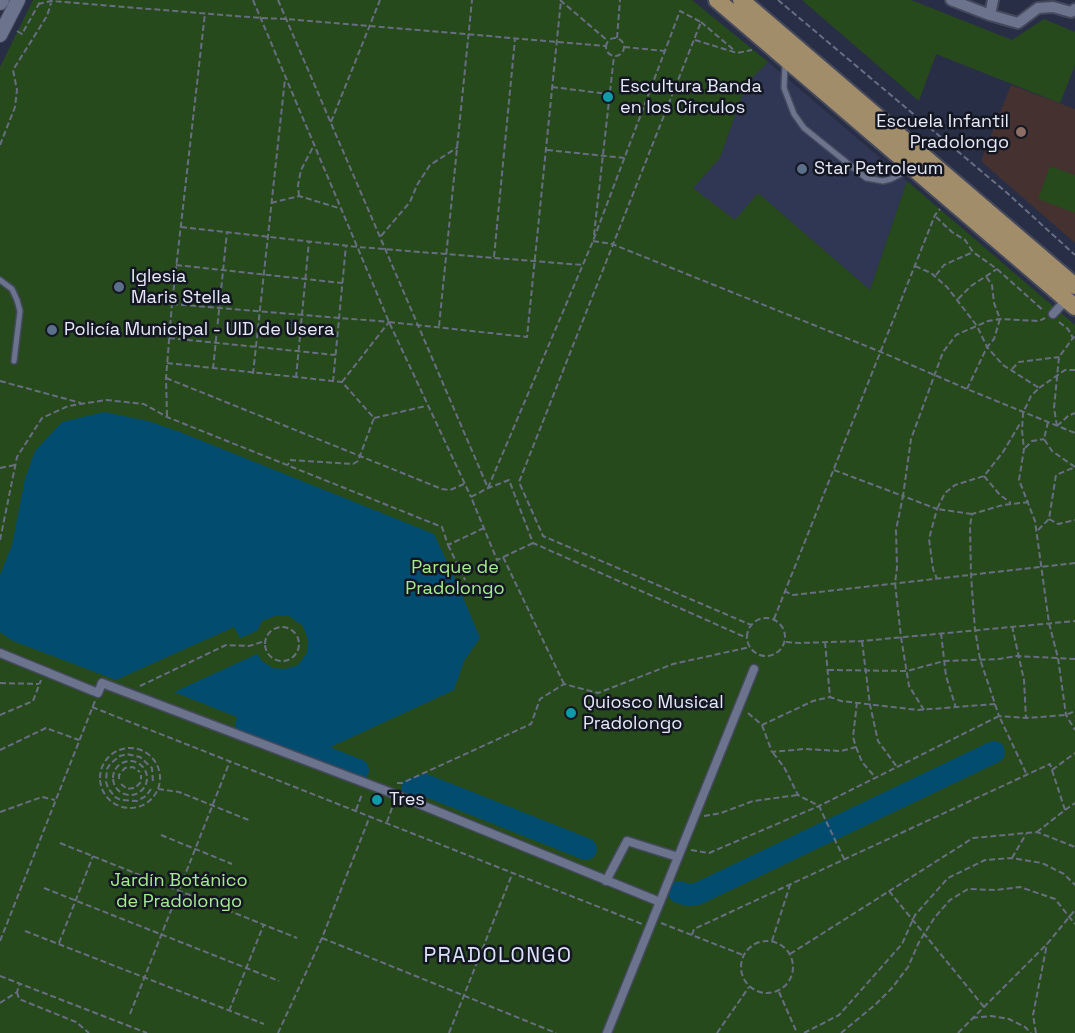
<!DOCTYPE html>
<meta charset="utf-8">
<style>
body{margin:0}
canvas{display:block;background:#282e45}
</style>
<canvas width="1075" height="1033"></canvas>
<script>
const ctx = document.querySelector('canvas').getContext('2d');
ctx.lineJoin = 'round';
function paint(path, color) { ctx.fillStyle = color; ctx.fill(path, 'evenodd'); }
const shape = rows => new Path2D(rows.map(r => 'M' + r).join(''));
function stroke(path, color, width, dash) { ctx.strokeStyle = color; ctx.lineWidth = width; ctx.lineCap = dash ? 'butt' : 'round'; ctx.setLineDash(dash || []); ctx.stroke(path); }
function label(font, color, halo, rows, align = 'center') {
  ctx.font = font + ' "Space Grotesk",sans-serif'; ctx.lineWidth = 5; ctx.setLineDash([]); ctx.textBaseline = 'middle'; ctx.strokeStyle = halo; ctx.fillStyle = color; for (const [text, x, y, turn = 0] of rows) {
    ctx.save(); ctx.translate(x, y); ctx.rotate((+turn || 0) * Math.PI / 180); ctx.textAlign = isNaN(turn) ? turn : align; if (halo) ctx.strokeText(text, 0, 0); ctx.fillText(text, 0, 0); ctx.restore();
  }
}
paint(shape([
 [768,62,907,181,870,290,759,194,735,221,692,188,720,158,746,84]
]), '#303754');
paint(shape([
 [1011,85,1075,109,1075,243,981,161]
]), '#453130');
paint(shape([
 [33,0,692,0,768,62,746,84,720,158,693,188,735,220,758,193,870,290,907,181,1075,325,1075,1033,0,1033,0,67],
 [802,0,911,0,1012,40,1044,19,1075,32,1075,65,1060,103,936,54,919,101],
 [1050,166,1075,175,1075,213,1038,199]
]), '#274a1c');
paint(shape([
 [104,412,148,421,180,432,434,534,457,583,480,638,464,661,454,690,322,751,174,692,257,654,263,662,273,668,285,669,298,665,307,653,308,640,303,626,289,616,275,616,262,621,257,631,240,638,234,627,116,680,13,641,0,632,0,575,12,545,25,479,35,451,62,422]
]), '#024c70');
stroke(shape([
 [247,722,246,726,358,770],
 [412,789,425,785,586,849],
 [679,892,688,895,697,894,994,752]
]), '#024c70', 22);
const service = shape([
 [785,64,784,88,794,114,804,128,866,178,883,181,891,179,909,170],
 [0,280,12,289,17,300,20,311,14,361]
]);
const pedestrian = shape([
 [1053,314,1066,300],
 [0,653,98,693,102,683,397,795,660,902],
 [606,881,627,841,678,857],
 [607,1033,754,669]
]);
const minor = shape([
 [951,0,990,15,1018,23,1038,8,1053,7,1071,12,1075,9],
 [990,15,993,0]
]);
const tertiary = shape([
 [0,3,2,0],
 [0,35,18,0]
]);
const primary = shape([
 [717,0,1075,307],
 [741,0,1075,286]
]);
stroke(service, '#44495c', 8);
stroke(pedestrian, '#44495c', 11);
stroke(minor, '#44495c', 14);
stroke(tertiary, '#44495c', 16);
stroke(primary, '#44495c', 20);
stroke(shape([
 [253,0,389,322,471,497],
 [278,0,488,488],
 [560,0,608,41],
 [778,0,1006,192,1075,255],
 [38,4,51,1,261,18,287,19,606,46],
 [701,22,735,51],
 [17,31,22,34,41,0],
 '606 47a9 9 0 1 1 18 0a9 9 0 1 1-18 0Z',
 [617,38,620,0],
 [695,40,737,53,752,50],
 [624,47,665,51],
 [552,87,609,94],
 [331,122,380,0],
 [0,145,15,107,17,90,13,70,47,16,51,3],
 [547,150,625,158],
 [299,196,298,185,301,170,314,145],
 [271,203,299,196,342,209],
 [936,217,952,232,965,240,973,252,997,269,1044,311],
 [181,227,358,247,583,265],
 [594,235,614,56],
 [381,236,410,202,417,185,430,165,458,147],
 [593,241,612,244,881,352,967,389,1075,433],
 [494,257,515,39],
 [176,265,342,283],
 [915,266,931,273,947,287,977,326,987,347,1003,365,1039,388,1031,396,1023,413,1022,430,1024,449,1019,480,1035,521,1049,623,1058,658,1066,715,1075,730],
 [936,275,944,265,973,252],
 [958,299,971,286,997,269],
 [172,304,389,322,342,382],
 [389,322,527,337,561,0],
 [1059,322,1068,329,1073,338,1075,337],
 [439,326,472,0],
 [169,338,335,355],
 [167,363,342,382,374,418,358,461,353,464,290,460,288,465],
 [213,369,227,232],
 [1012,369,1019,362,1059,357],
 [253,374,285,79],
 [166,378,442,489,450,490,464,484],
 [296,378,309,241],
 [0,381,81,403],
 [333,382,346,245],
 [1039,388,1065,370,1075,370],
 [967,389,987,347,994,339,1000,319,994,303,992,285,985,275],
 [167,416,166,378,172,304,205,13],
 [374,418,426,406],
 [1048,422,1044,439,1052,451,1075,467],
 [1057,426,1054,408,1059,357,1073,338],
 [1057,426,1068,416,1075,413],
 [1025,448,1032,441,1044,439],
 [0,468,15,465],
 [834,470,903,496,911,439,943,352,956,335,988,321,1000,319,1039,321,1045,318],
 [984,476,1000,495,1011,503],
 [488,488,593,241,680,11,701,22,519,482,543,536,751,625],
 [1029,502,1003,505,972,514,970,526,971,575,975,630,980,659,999,716,1026,718,1066,715,1075,711],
 [972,514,937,509,945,493,955,485,984,476,1003,452,1021,422],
 [1049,519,1058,524,1075,520],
 [1038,530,1049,519,1056,475,1075,467],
 [0,540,17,457,42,418,68,406,106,400,144,404,167,417,442,527,448,545,484,528],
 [533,543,497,560,471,497,488,488,509,480,533,543,747,638],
 [448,545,465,580],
 [503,557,564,684],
 [784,591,793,595,1075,563],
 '747 637a19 19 0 1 1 38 0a19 19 0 1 1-38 0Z',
 [774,619,935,215,940,209],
 [1012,626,1024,680,1026,718],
 '265 644a17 17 0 1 1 34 0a17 17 0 1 1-34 0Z',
 [941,633,946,676,956,708],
 [862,641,870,705,878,741,897,767],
 [786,642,800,643,862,641,1075,621],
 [825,642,830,697,841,701,918,710,995,704],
 [828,670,907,671,944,661,999,659,1017,656,1075,659],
 [0,683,39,684],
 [140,686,226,645,249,646,265,641],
 [92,707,642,924],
 [924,710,909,686,901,637,895,583,897,568,896,530,903,496,937,509,929,539,933,569,937,579],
 [748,713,762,725,813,701,830,697],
 [0,715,33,701,41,680],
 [762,725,772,752,804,749,841,751,856,747,853,737,857,702],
 [856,747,862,762,875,777],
 '100 778a30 30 0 1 1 60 0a30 30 0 1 1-60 0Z',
 [0,750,46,728,79,740],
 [773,753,784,767,798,795,819,806,844,859],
 '113 778a17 17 0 1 1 34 0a17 17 0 1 1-34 0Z',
 [1052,770,1075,753],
 [119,779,119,775,125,768,133,767,140,772],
 [397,783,402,783,531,724,540,699,564,684,598,693,673,664,750,647],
 [121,784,127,789,135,788,141,782,141,775],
 [151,789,146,796,137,801,121,800,115,797,108,788,106,782,107,769,110,764,120,756,127,754,140,757,152,768,153,784],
 [158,789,179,792,251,821],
 [356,810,362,794],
 [1065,810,1075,803],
 [0,812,42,797,55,800],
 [704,816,721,813,753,801,798,795],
 [387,822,393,805],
 [161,835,232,864],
 [60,843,297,938],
 [691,850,709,853,819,806,999,716,1027,775],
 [1012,858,1026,834],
 [44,888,279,981],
 [889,891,984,1007],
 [661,923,743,955],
 [25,931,264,1024],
 [692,935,694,929,1050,764,1065,810,1037,832],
 [322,938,556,1033],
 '741 967a26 26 0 1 1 52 0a26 26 0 1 1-52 0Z',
 [0,941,95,701],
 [772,941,790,885],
 [59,943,93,856],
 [790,954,973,838,1037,832,1075,847],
 [0,976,147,1033],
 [17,992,19,999,76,1022,89,1033],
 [779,992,797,1033],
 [0,1003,17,992,20,983],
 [229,1011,264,924],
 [130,1014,230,761],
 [972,1018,991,1016,1009,1019,1025,1027,1031,1033],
 [278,1033,322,938,370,816],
 [449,1033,513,872],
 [717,1033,749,987],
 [804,1033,839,1015,902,944,915,915,948,878,985,860,1012,858,1042,863,1064,874,1075,885],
 [841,1033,876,1004,892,988,908,967,919,942,935,917,950,900,968,889,996,890,1020,887,1055,899,1075,924],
 [958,1033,1047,944,1075,910],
 [1036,1033,1033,1015,1047,944]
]), '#686e82', 2, [6, 3]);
stroke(service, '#6b738d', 5);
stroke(pedestrian, '#6b738d', 8);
stroke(minor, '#6b738d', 10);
stroke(tertiary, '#6b738d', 14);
stroke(primary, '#a28d6a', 16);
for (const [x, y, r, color] of [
 [608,97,6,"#0f9aa8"],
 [1021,132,6,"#8d6e63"],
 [802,169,6,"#5c6f8a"],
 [119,287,6,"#5c6f8a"],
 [52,330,6,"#5c6f8a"],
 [571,713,6,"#0f9aa8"],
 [377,800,6,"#0f9aa8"]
]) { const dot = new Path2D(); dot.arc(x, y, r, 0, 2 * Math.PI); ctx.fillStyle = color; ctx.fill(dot); stroke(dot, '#141721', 2); }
label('18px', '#e6eaf9', '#141721', [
 ["Escultura Banda",620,87],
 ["en los Círculos",620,108],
 ["Escuela Infantil",1009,122,"right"],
 ["Pradolongo",1009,143,"right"],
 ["Star Petroleum",814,169],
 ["Iglesia",131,277],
 ["Maris Stella",131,298],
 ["Policía Municipal - UID de Usera",64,330],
 ["Quiosco Musical",583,703],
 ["Pradolongo",583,724],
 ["Tres",389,800]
], 'left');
label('18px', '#a6ec91', '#141721', [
 ["Parque de",455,568],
 ["Pradolongo",455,589],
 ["Jardín Botánico",179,881],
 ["de Pradolongo",179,902]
]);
ctx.letterSpacing = '1.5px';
label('21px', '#dce3fb', '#141721', [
 ["PRADOLONGO",498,956]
]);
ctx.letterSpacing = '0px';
</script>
